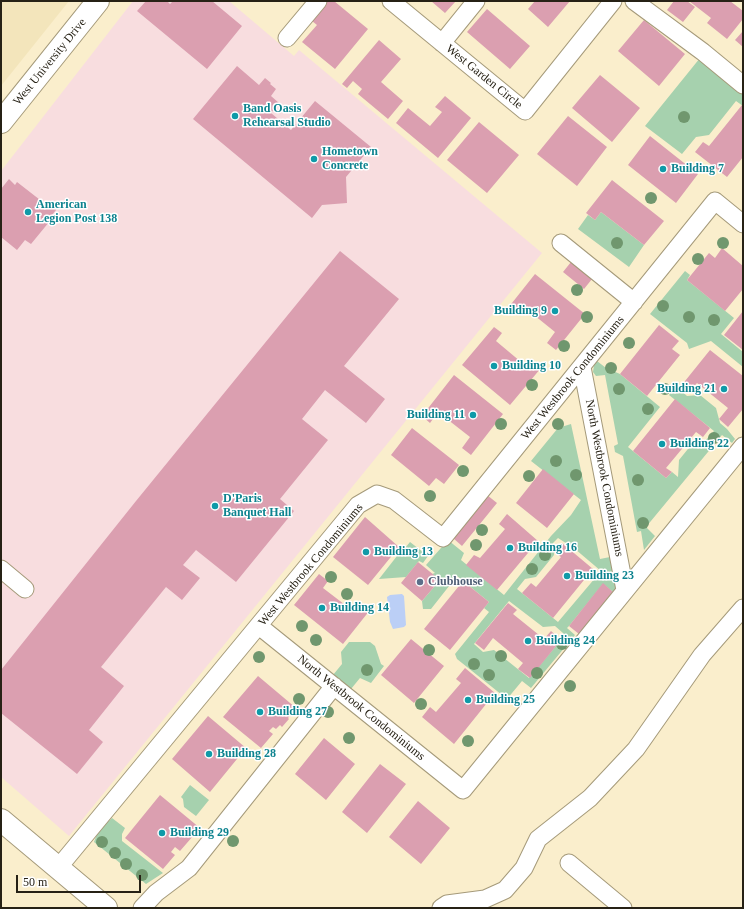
<!DOCTYPE html>
<style>
body{margin:0}
#map{position:relative;width:744px;height:909px;overflow:hidden;background:#faeecc;font-family:"Times New Roman",serif}
canvas{display:block}
.frame{position:absolute;inset:0;border:2px solid #262115;pointer-events:none}
.scale{position:absolute;left:16px;top:875px;width:125px;height:18px;box-sizing:border-box;border:2px solid #262115;border-top:0;padding-left:5px;font-size:12px;line-height:14px;white-space:nowrap;color:#262115;-webkit-text-stroke:3px #fff;paint-order:stroke}
</style>
<div id="map">
<canvas width="744" height="909"></canvas>
<div class="frame"></div>
<div class="scale">50 m</div>
</div>
<script>
const ctx = document.querySelector('canvas').getContext('2d');
ctx.lineJoin = 'round';
function paint(path, color) { ctx.fillStyle = color; ctx.fill(path, 'evenodd'); }
const shape = rows => new Path2D(rows.map(r => 'M' + r).join(''));
function stroke(path, color, width, dash) { ctx.strokeStyle = color; ctx.lineWidth = width; ctx.lineCap = dash ? 'butt' : 'round'; ctx.setLineDash(dash || []); ctx.stroke(path); }
function label(font, color, halo, rows, align = 'center') {
  ctx.font = font + ' "Times New Roman",serif'; ctx.lineWidth = 3; ctx.setLineDash([]); ctx.textBaseline = 'middle'; ctx.strokeStyle = halo; ctx.fillStyle = color; for (const [text, x, y, turn = 0] of rows) {
    ctx.save(); ctx.translate(x, y); ctx.rotate((+turn || 0) * Math.PI / 180); ctx.textAlign = isNaN(turn) ? turn : align; if (halo) ctx.strokeText(text, 0, 0); ctx.fillText(text, 0, 0); ctx.restore();
  }
}
paint(shape([
 [133,1,229,1,294,56,299,50,542,253,69,836,1,777,1,171]
]), '#f8dddf');
paint(shape([
 [1,1,69,1,1,86]
]), '#f3e5bb');
paint(shape([
 [700,58,743,94,743,106,736,101,709,135,696,137,682,154,645,126],
 [601,212,644,245,629,267,578,229,588,215,595,220],
 [685,271,690,275,687,280,734,318,721,334,743,352,743,367,711,341,689,349,687,343,650,314],
 [597,361,606,368,620,374,660,407,628,447,666,478,672,472,678,477,679,460,692,444,705,441,714,431,669,395,676,386,687,396,700,395,716,408,720,423,727,429,735,439,732,443,722,435,646,527,655,536,644,550,641,531,637,532,623,456,615,452,614,446,618,444,605,375,596,376,593,372,594,365],
 [571,424,600,559,610,557,616,587,613,592,603,584,569,626,567,628,575,635,531,688,522,681,507,699,457,659,455,654,489,612,484,608,489,602,457,576,431,609,423,609,422,601,440,580,432,574,435,573,426,565,448,540,464,553,461,560,504,595,551,536,571,515,581,500,531,461,558,428],
 [558,538,575,549,601,571,558,622,517,589,525,579,536,577,554,555,554,552,550,546],
 [509,601,543,627,555,626,563,633,561,640,529,678,494,650,483,652,474,644],
 [410,542,428,556,423,563,419,561,406,577,379,579,404,547,405,548],
 [349,642,370,642,375,646,381,664,384,666,371,683,360,678,351,689,333,675,342,664,341,652],
 [190,785,209,800,196,816,184,807,183,799,181,797],
 [112,818,125,828,122,834,122,841,163,873,146,884,94,842,98,831]
]), '#a6d1ae');
paint(shape([
 [402,594,404,596,406,625,404,627,393,629,390,622,387,597,390,595]
]), '#bbcff6');
paint(shape([
 [146,1,167,1,170,4,173,1,212,1,242,26,207,69,137,11],
 [328,1,334,1,368,29,335,69,302,42,317,25,312,21],
 [431,1,456,1,445,13],
 [535,1,570,1,548,27,528,9],
 [674,1,687,1,695,7,683,22,667,10],
 [689,1,730,1,743,11,743,19,727,39,707,23,711,18],
 [487,9,530,46,510,69,467,32],
 [644,20,685,54,659,86,618,51],
 [743,31,743,47,735,40],
 [379,40,401,59,381,82,403,101,388,119,358,94,362,89,353,81,347,88,342,84],
 [237,66,259,85,265,78,271,83,270,84,276,89,271,96,279,103,271,113,291,130,315,101,371,147,346,177,347,203,322,205,312,218,193,119],
 [600,75,640,108,612,142,572,108],
 [445,96,471,118,438,158,396,123,408,108,430,126,442,112,435,107],
 [742,105,743,106,743,157,727,177,695,152,703,142,709,146],
 [568,116,607,147,577,186,537,154],
 [479,122,519,155,487,193,447,160],
 [650,136,698,174,676,203,628,165],
 [9,179,15,185,17,182,44,203,45,201,56,210,52,215,54,216,31,244,25,240,17,250,1,237,1,189],
 [612,180,664,221,644,245,601,212,595,220,586,213],
 [722,248,743,266,743,289,725,311,687,280,709,253,715,258],
 [340,251,399,299,344,366,385,399,366,423,325,390,302,419,328,440,280,499,294,511,236,582,196,550,183,565,200,578,182,600,166,587,101,667,124,686,89,730,103,742,77,774,1,713,1,670,136,501],
 [571,262,592,279,584,289,563,272],
 [535,274,585,314,556,350,547,343,555,332,524,307,517,315,508,308],
 [743,311,743,350,724,335],
 [659,325,679,341,672,349,680,355,647,396,620,374],
 [494,327,502,333,496,341,527,367,532,361,541,368,510,405,462,365],
 [710,350,743,376,743,409,728,427,719,419,728,408,697,383,689,392,681,386],
 [454,375,503,414,471,455,462,448,470,437,438,412,430,423,422,416],
 [675,399,710,428,703,437,696,432,666,468,672,472,666,478,633,451],
 [412,428,459,465,444,484,436,478,429,486,391,455],
 [543,469,574,494,547,528,516,503],
 [487,495,497,503,462,546,453,538],
 [507,514,538,541,497,590,466,565,474,555,480,558,505,529,499,524],
 [365,517,399,547,368,585,333,557],
 [562,543,593,569,553,618,522,593,531,583,536,587,561,557,554,552],
 [418,562,440,580,422,601,401,583],
 [319,574,328,581,323,588,353,611,360,602,370,610,343,644,294,605],
 [463,581,489,602,450,650,424,629],
 [603,583,613,592,579,634,569,626],
 [508,603,517,610,513,614,544,639,551,631,561,640,530,678,518,669,523,663,493,638,484,650,475,643],
 [411,639,444,666,414,703,381,675],
 [465,668,495,693,454,744,422,717,430,707,436,712,461,683,456,679],
 [258,676,296,708,288,718,289,719,282,727,280,725,276,729,273,727,269,731,273,734,261,748,223,717],
 [208,716,246,748,210,792,172,759],
 [324,738,355,764,326,800,295,774],
 [380,764,406,784,367,833,342,812],
 [160,795,200,828,180,851,175,847,171,852,175,855,163,869,125,838],
 [418,801,450,828,421,864,389,837]
]), '#db9fb0');
const minor = shape([
 [391,1,525,111,613,1],
 [634,1,703,52,743,85],
 [287,38,318,1],
 [442,43,476,1],
 [561,243,634,302],
 [582,367,625,590],
 [1,569,25,589],
 [259,626,463,790,743,446],
 [569,863,623,908],
 [58,868,358,505,377,494,394,500,443,538,715,201,743,224],
 [142,908,156,893,189,868,334,686],
 [441,908,447,904,485,899,505,890,524,868,538,839,590,798,636,749,702,655,743,608]
]);
const major = shape([
 [1,122,98,1],
 [1,820,106,908]
]);
stroke(minor, '#a59a7a', 19);
stroke(major, '#a59a7a', 24);
stroke(minor, '#fff', 17);
stroke(major, '#fff', 22);
ctx.fillStyle = '#70976e';
for (const [x, y] of [
 [684,117],
 [651,198],
 [617,243],
 [723,243],
 [698,259],
 [577,290],
 [663,306],
 [587,317],
 [689,317],
 [714,320],
 [629,343],
 [564,346],
 [611,368],
 [532,385],
 [619,389],
 [665,389],
 [648,409],
 [501,424],
 [558,424],
 [714,438],
 [556,461],
 [463,471],
 [576,475],
 [529,476],
 [638,480],
 [430,496],
 [643,523],
 [482,530],
 [476,545],
 [545,555],
 [532,569],
 [331,577],
 [347,594],
 [302,626],
 [316,640],
 [562,644],
 [429,650],
 [501,656],
 [259,657],
 [474,664],
 [367,670],
 [537,673],
 [489,675],
 [570,686],
 [299,699],
 [421,704],
 [328,712],
 [349,738],
 [468,741],
 [233,841],
 [102,842],
 [115,853],
 [126,864],
 [142,875]
]) { ctx.beginPath(); ctx.arc(x, y, 6, 0, 2 * Math.PI); ctx.fill(); }
for (const [x, y, r, color] of [
 [235,116,4,"#0f9aa8"],
 [314,159,4,"#0f9aa8"],
 [663,169,4,"#0f9aa8"],
 [28,212,4,"#0f9aa8"],
 [555,311,4,"#0f9aa8"],
 [494,366,4,"#0f9aa8"],
 [724,389,4,"#0f9aa8"],
 [473,415,4,"#0f9aa8"],
 [662,444,4,"#0f9aa8"],
 [215,506,4,"#0f9aa8"],
 [510,548,4,"#0f9aa8"],
 [366,552,4,"#0f9aa8"],
 [567,576,4,"#0f9aa8"],
 [420,582,4,"#5c6f8a"],
 [322,608,4,"#0f9aa8"],
 [528,641,4,"#0f9aa8"],
 [468,700,4,"#0f9aa8"],
 [260,712,4,"#0f9aa8"],
 [209,754,4,"#0f9aa8"],
 [162,833,4,"#0f9aa8"]
]) { const dot = new Path2D(); dot.arc(x, y, r, 0, 2 * Math.PI); ctx.fillStyle = color; ctx.fill(dot); stroke(dot, '#fff', 1.5); }
label('12px', '#262115', '#fff', [
 ["West University Drive",50,62,-51],
 ["West Garden Circle",484,77,39],
 ["West Westbrook Condominiums",573,378,-51],
 ["North Westbrook Condominiums",604,478,79],
 ["West Westbrook Condominiums",311,565,-50],
 ["North Westbrook Condominiums",361,708,39]
]);
label('bold 12px', '#0d838f', '#fff', [
 ["Band Oasis",243,109],
 ["Rehearsal Studio",243,123],
 ["Hometown",322,152],
 ["Concrete",322,166],
 ["Building 7",671,169],
 ["American",36,205],
 ["Legion Post 138",36,219],
 ["Building 9",547,311,"right"],
 ["Building 10",502,366],
 ["Building 21",716,389,"right"],
 ["Building 11",465,415,"right"],
 ["Building 22",670,444],
 ["D'Paris",223,499],
 ["Banquet Hall",223,513],
 ["Building 16",518,548],
 ["Building 13",374,552],
 ["Building 23",575,576],
 ["Building 14",330,608],
 ["Building 24",536,641],
 ["Building 25",476,700],
 ["Building 27",268,712],
 ["Building 28",217,754],
 ["Building 29",170,833]
], 'left');
label('bold 12px', '#4e5e75', '#fff', [
 ["Clubhouse",428,582]
], 'left');
</script>
